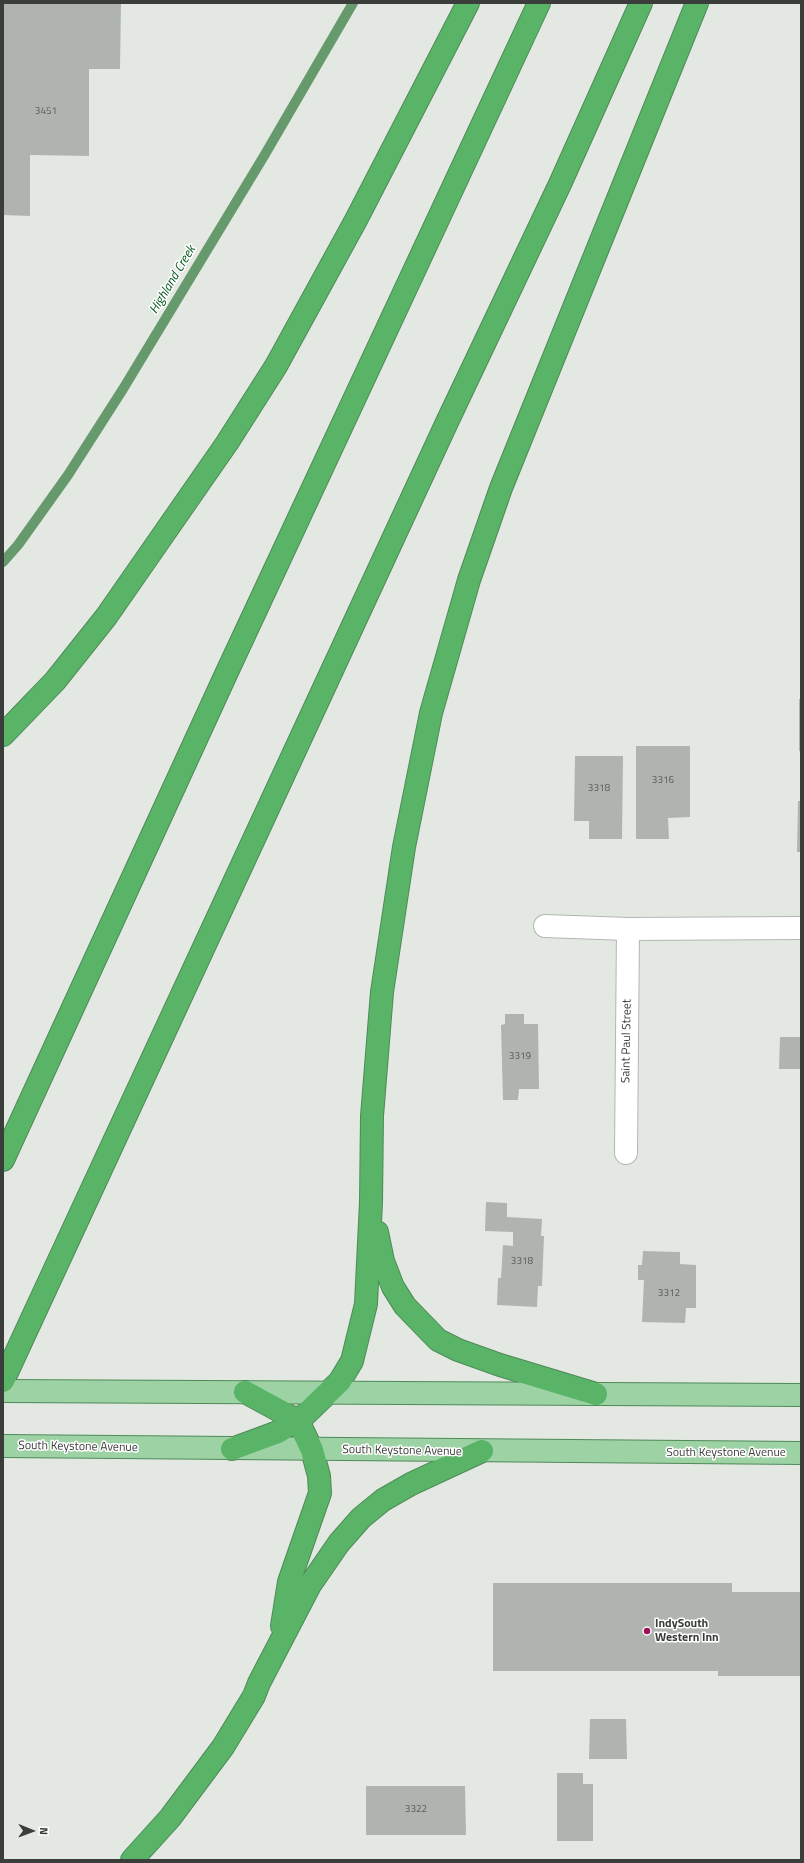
<!DOCTYPE html>
<style>
body{margin:0}
#map{position:relative;width:804px;height:1863px;overflow:hidden;background:#e3e8e3;font-family:"Titillium Web",sans-serif}
canvas{display:block}
.frame{position:absolute;inset:0;border:4px solid #3b3d3b;pointer-events:none}
.north{position:absolute;left:12px;top:1811px;width:40px;height:40px;-webkit-text-stroke:3px #fff;paint-order:stroke;rotate:91deg;font-size:11px;font-weight:700;line-height:16px;text-align:center;color:#3b3d3b}
.north::after{content:'';display:block;margin:auto;width:14px;height:18px;background:#3b3d3b;clip-path:polygon(50% 0,100% 100%,50% 72%,0 100%)}
</style>
<div id="map">
<canvas width="804" height="1863"></canvas>
<div class="frame"></div>
<div class="north">N</div>
</div>
<script>
const ctx = document.querySelector('canvas').getContext('2d');
ctx.lineJoin = 'round';
const shape = rows => new Path2D(rows.map(r => 'M' + r).join(''));
function stroke(path, color, width, dash) { ctx.strokeStyle = color; ctx.lineWidth = width; ctx.lineCap = dash ? 'butt' : 'round'; ctx.setLineDash(dash || []); ctx.stroke(path); }
function paint(path, color) { ctx.fillStyle = color; ctx.fill(path, 'evenodd'); }
function label(font, color, halo, rows, align = 'center') {
  ctx.font = font + ' "Titillium Web",sans-serif'; ctx.lineWidth = 3; ctx.setLineDash([]); ctx.textBaseline = 'middle'; ctx.strokeStyle = halo; ctx.fillStyle = color; for (const [text, x, y, turn = 0] of rows) {
    ctx.save(); ctx.translate(x, y); ctx.rotate((+turn || 0) * Math.PI / 180); ctx.textAlign = isNaN(turn) ? turn : align; if (halo) ctx.strokeText(text, 0, 0); ctx.fillText(text, 0, 0); ctx.restore();
  }
}
stroke(shape([
 [3,562,18,545,68,475,123,389,264,156,353,3]
]), '#66996c', 10);
paint(shape([
 [3,3,121,3,120,69,89,69,89,156,30,155,30,216,3,215],
 [799,699,801,699,801,752,799,751],
 [636,746,690,746,690,817,668,818,669,839,636,839],
 [575,756,623,756,622,839,589,839,589,821,574,821],
 [798,801,801,801,801,852,797,852],
 [505,1014,524,1014,524,1024,538,1024,539,1089,519,1089,518,1100,503,1100,501,1025,505,1024],
 [780,1037,801,1037,801,1069,779,1069],
 [486,1202,507,1203,507,1217,542,1219,541,1236,544,1236,542,1286,538,1286,537,1307,497,1305,498,1278,501,1278,503,1245,513,1246,513,1232,485,1231],
 [643,1251,680,1252,680,1264,696,1265,696,1308,686,1308,685,1323,642,1322,644,1280,638,1280,638,1265,642,1265],
 [493,1583,732,1583,732,1592,801,1592,801,1676,718,1676,718,1671,493,1671],
 [590,1719,626,1719,627,1759,589,1759],
 [557,1773,583,1773,583,1784,593,1784,593,1841,557,1841],
 [366,1786,465,1786,466,1835,366,1835]
]), '#afb4af');
const minor = shape([
 [545,926,628,929,801,928],
 [626,1153,628,929]
]);
const major = shape([
 [3,1391,801,1395],
 [3,1446,801,1453]
]);
const highway = shape([
 [3,735,55,681,106,617,227,443,276,366,356,220,468,3],
 [3,1160,227,672,539,3],
 [377,1232,383,1261,393,1287,405,1306,438,1340,458,1350,500,1365,596,1394],
 [3,1381,448,420,560,184,641,3],
 [245,1392,291,1417,302,1429,312,1450,319,1476,320,1493,289,1582,282,1626],
 [232,1449,278,1432,306,1414,340,1381,352,1361,366,1304,371,1202,372,1116,382,992,404,847,431,713,469,580,501,488,697,3],
 [132,1860,170,1818,223,1747,254,1696,259,1683,310,1585,339,1543,361,1518,383,1500,411,1484,482,1451]
]);
stroke(minor, '#b3b7b3', 24);
stroke(major, '#4f8a58', 24);
stroke(highway, '#4f8a58', 24);
stroke(minor, '#fff', 22);
stroke(major, '#9cd2a4', 22);
stroke(highway, '#5ab467', 22);
for (const [x, y, r, color] of [
 [647,1631,4,"#9f105a"]
]) { const dot = new Path2D(); dot.arc(x, y, r, 0, 2 * Math.PI); ctx.fillStyle = color; ctx.fill(dot); stroke(dot, '#fff', 1.5); }
label('10px', '#585b58', null, [
 ["3451",46,112],
 ["3316",663,781],
 ["3318",599,789],
 ["3319",520,1057],
 ["3318",522,1262],
 ["3312",669,1294],
 ["3322",416,1810]
]);
label('12px', '#3b3d3b', '#fff', [
 ["Saint Paul Street",627,1041,-89],
 ["South Keystone Avenue",78,1447,1],
 ["South Keystone Avenue",402,1451,1],
 ["South Keystone Avenue",726,1453]
]);
label('bold 12px', '#3b3d3b', '#fff', [
 ["IndySouth",655,1624],
 ["Western Inn",655,1638]
], 'left');
label('italic 13px', '#08591f', '#fff', [
 ["Highland Creek",173,280,-59]
]);
</script>
